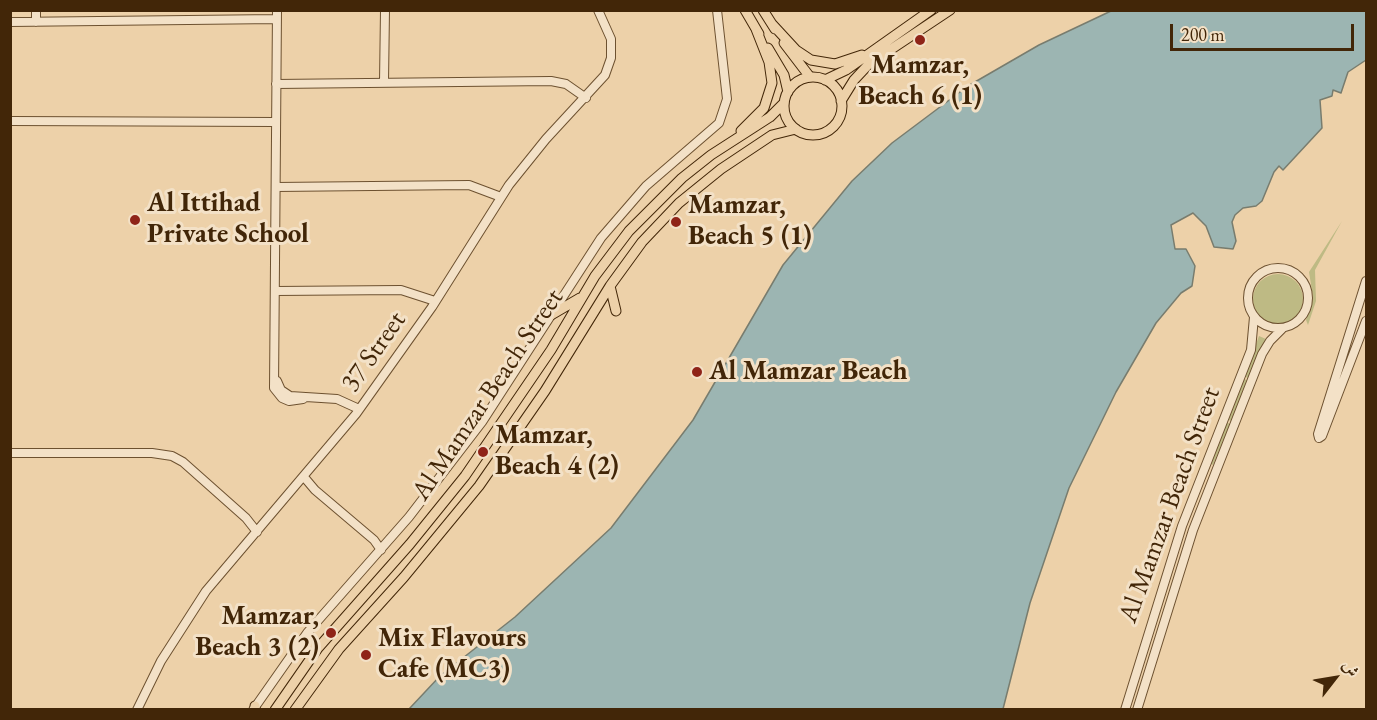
<!DOCTYPE html>
<meta charset="utf-8">
<style>
body{margin:0}
#map{position:relative;width:1377px;height:720px;overflow:hidden;background:#edd1a9;font-family:"EB Garamond",Amiri,serif}
canvas{display:block}
.frame{position:absolute;inset:0;border:12px solid #422608;pointer-events:none}
.north{position:absolute;left:1305px;top:648px;width:60px;height:60px;-webkit-text-stroke:4px #f3e1c7;paint-order:stroke;rotate:59deg;font-size:16px;font-weight:700;line-height:24px;text-align:center;color:#422608}
.north::after{content:'';display:block;margin:auto;width:21px;height:27px;background:#422608;clip-path:polygon(50% 0,100% 100%,50% 72%,0 100%)}
.scale{position:absolute;left:1170px;top:24px;width:184px;height:27px;box-sizing:border-box;border:3px solid #422608;border-top:0;padding-left:8px;font-size:18px;line-height:21px;white-space:nowrap;color:#422608;-webkit-text-stroke:4px #f3e1c7;paint-order:stroke}
</style>
<div id="map">
<canvas width="1377" height="720"></canvas>
<div class="frame"></div>
<div class="north">ش</div>
<div class="scale">200 m</div>
</div>
<script>
const ctx = document.querySelector('canvas').getContext('2d');
ctx.lineJoin = 'round';
function paint(path, color) { ctx.fillStyle = color; ctx.fill(path, 'evenodd'); }
const shape = rows => new Path2D(rows.map(r => 'M' + r).join(''));
function stroke(path, color, width, dash) { ctx.strokeStyle = color; ctx.lineWidth = width; ctx.lineCap = dash ? 'butt' : 'round'; ctx.setLineDash(dash || []); ctx.stroke(path); }
function label(font, color, halo, rows, align = 'center') {
  ctx.font = font + ' "EB Garamond",serif'; ctx.lineWidth = 6; ctx.setLineDash([]); ctx.textBaseline = 'middle'; ctx.strokeStyle = halo; ctx.fillStyle = color; for (const [text, x, y, turn = 0] of rows) {
    ctx.save(); ctx.translate(x, y); ctx.rotate((+turn || 0) * Math.PI / 180); ctx.textAlign = isNaN(turn) ? turn : align; if (halo) ctx.strokeText(text, 0, 0); ctx.fillText(text, 0, 0); ctx.restore();
  }
}
paint(shape([
 [1342,221,1315,270,1316,301,1308,325,1306,320,1313,297,1309,272],
 '1253 299a25 25 0 1 1 50 0a25 25 0 1 1-50 0Z',
 [1259,336,1266,339,1248,378,1244,376],
 [1243,379,1247,380,1231,421,1227,419],
 [1226,422,1230,424,1213,465,1210,463]
]), '#beba84');
const water = shape([
 [1111,11,1366,11,1366,60,1348,72,1341,93,1333,90,1332,96,1320,100,1322,128,1283,170,1279,166,1274,172,1262,201,1256,206,1243,208,1235,215,1232,222,1236,241,1233,249,1214,247,1206,226,1193,213,1171,225,1175,249,1186,249,1195,266,1192,286,1181,293,1156,323,1116,392,1069,488,1030,603,1003,709,409,709,440,676,515,617,611,528,693,420,783,265,852,181,892,143,968,86,1039,45,1111,11]
]);
paint(water, '#9cb5b2');
stroke(water, '#787c6e', 1.5);
const minor = shape([
 [36,10,36,22],
 [277,10,274,388,282,398,289,401,303,399],
 [10,22,277,19],
 [384,82,385,10],
 [276,84,551,81,566,84,586,98],
 [10,121,276,122],
 [276,187,469,185,501,197],
 '1248 298a30 30 0 1 1 60 0a30 30 0 1 1-60 0Z',
 [1366,281,1318,434,1319,438,1322,436,1366,321],
 [275,291,401,290,435,301],
 [277,381,281,390,290,396,337,399,359,409],
 [10,453,152,453,172,456,183,462,246,518,257,532],
 [304,477,315,490,374,540,381,550],
 [137,710,161,661,206,591,356,414,432,307,509,185,546,139,605,75,611,58,611,39,598,10],
 [253,710,307,633,409,517,482,422,601,238,646,186,719,123,727,99,717,10],
 [1125,710,1182,526,1251,350,1254,317],
 [1137,710,1193,530,1262,354,1270,341,1282,329]
]);
const major = shape([
 [745,10,759,34],
 [763,10,775,29],
 [772,24,796,50,811,60,835,64,862,55],
 [784,43,810,77],
 [768,48,784,75,788,92],
 '784 106a29 29 0 1 1 58 0a29 29 0 1 1-58 0Z',
 [825,80,846,70,931,10],
 [841,101,854,80,869,64,950,10],
 [741,131,764,108,772,83,769,62,756,29],
 [610,286,616,311],
 [551,315,580,298],
 [255,706,255,710],
 [275,710,318,648,410,544,465,476,551,350,595,276,629,231,682,178,711,155,770,117,784,103],
 [295,710,339,649,404,577,479,486,545,391,610,286,642,242,679,203,721,169,772,135,796,129]
]);
stroke(minor, '#6d5130', 10);
stroke(major, '#422608', 11);
stroke(minor, '#f3e1c7', 8);
stroke(major, '#edd1a9', 9);
for (const [x, y, r, color] of [
 [920,40,6,"#8f2418"],
 [135,220,6,"#8f2418"],
 [676,222,6,"#8f2418"],
 [697,372,6,"#8f2418"],
 [483,452,6,"#8f2418"],
 [331,633,6,"#8f2418"],
 [366,655,6,"#8f2418"]
]) { const dot = new Path2D(); dot.arc(x, y, r, 0, 2 * Math.PI); ctx.fillStyle = color; ctx.fill(dot); stroke(dot, '#f3e1c7', 2); }
label('bold 27px', '#422608', '#f3e1c7', [
 ["Mamzar,",920,66,"center"],
 ["Beach 6 (1)",920,97,"center"],
 ["Al Ittihad",147,204],
 ["Private School",147,235],
 ["Mamzar,",688,206],
 ["Beach 5 (1)",688,237],
 ["Al Mamzar Beach",709,372],
 ["Mamzar,",495,436],
 ["Beach 4 (2)",495,467],
 ["Mamzar,",319,617,"right"],
 ["Beach 3 (2)",319,648,"right"],
 ["Mix Flavours",378,639],
 ["Cafe (MC3)",378,670]
], 'left');
label('27px', '#422608', '#f3e1c7', [
 ["37 Street",374,352,-55],
 ["Al Mamzar Beach Street",488,395,-56],
 ["Al Mamzar Beach Street",1170,505,-70]
]);
</script>
